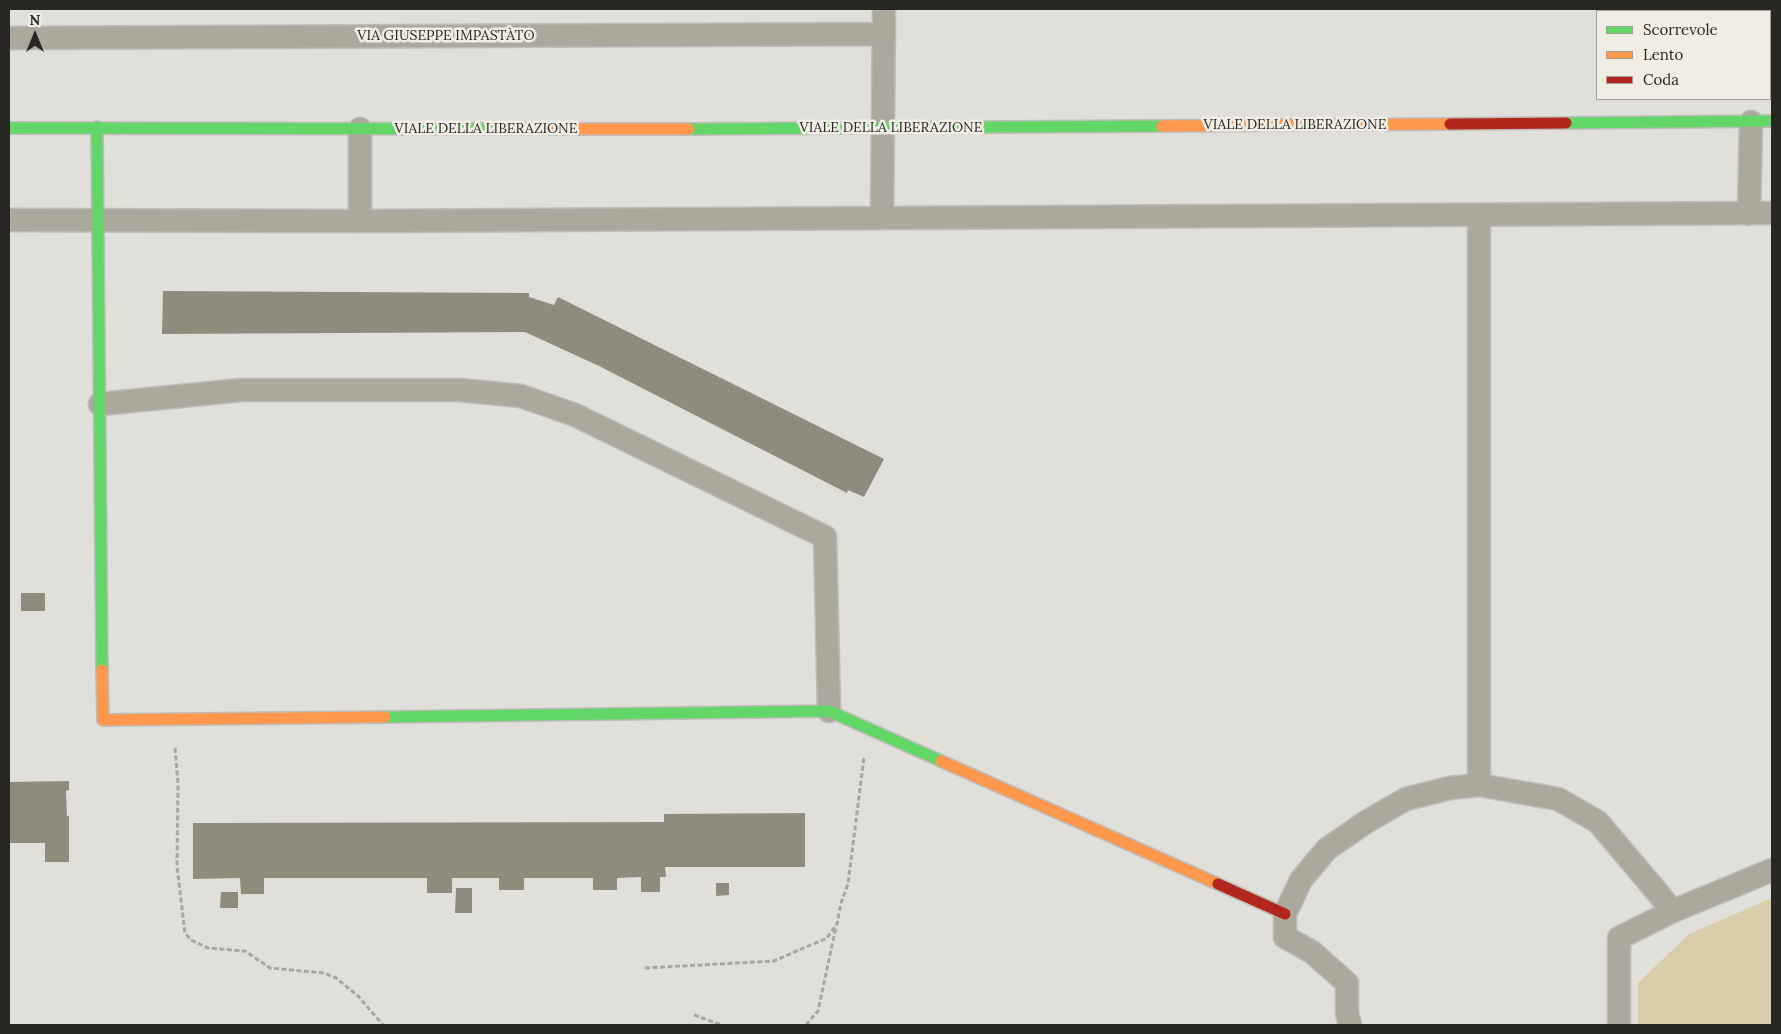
<!DOCTYPE html>
<meta charset="utf-8">
<style>
body{margin:0}
#map{position:relative;width:1781px;height:1034px;overflow:hidden;background:#e0dfda;font-family:Lora,serif}
canvas{display:block}
.frame{position:absolute;inset:0;border:10px solid #282724;pointer-events:none}
.legend{position:absolute;left:1596px;top:10px;width:175px;height:90px;box-sizing:border-box;background:#f0ede4;border:1px solid #a09e97;margin:0;padding:6px 9px;list-style:none;font-size:15px;color:#282724}
.legend li{display:flex;align-items:center;gap:10px;height:25px}
.legend b{width:25px;border:1px solid #a09e97}
.north{position:absolute;left:10px;top:10px;width:50px;height:50px;-webkit-text-stroke:4px #f0ede4;paint-order:stroke;rotate:0deg;font-size:14px;font-weight:700;line-height:20px;text-align:center;color:#282724}
.north::after{content:'';display:block;margin:auto;width:18px;height:22px;background:#282724;clip-path:polygon(50% 0,100% 100%,50% 72%,0 100%)}
</style>
<div id="map">
<canvas width="1781" height="1034"></canvas>
<div class="frame"></div>
<ul class="legend">
<li><b style="height:6px;background:#63d668"></b>Scorrevole</li>
<li><b style="height:6px;background:#ff974d"></b>Lento</li>
<li><b style="height:6px;background:#b3261e"></b>Coda</li>
</ul>
<div class="north">N</div>
</div>
<script>
const ctx = document.querySelector('canvas').getContext('2d');
ctx.lineJoin = 'round';
function paint(path, color) { ctx.fillStyle = color; ctx.fill(path, 'evenodd'); }
const shape = rows => new Path2D(rows.map(r => 'M' + r).join(''));
function stroke(path, color, width, dash) { ctx.strokeStyle = color; ctx.lineWidth = width; ctx.lineCap = dash ? 'butt' : 'round'; ctx.setLineDash(dash || []); ctx.stroke(path); }
function label(font, color, halo, rows, align = 'center') {
  ctx.font = font + ' Lora,serif'; ctx.lineWidth = 5; ctx.setLineDash([]); ctx.textBaseline = 'middle'; ctx.strokeStyle = halo; ctx.fillStyle = color; for (const [text, x, y, turn = 0] of rows) {
    ctx.save(); ctx.translate(x, y); ctx.rotate((+turn || 0) * Math.PI / 180); ctx.textAlign = isNaN(turn) ? turn : align; if (halo) ctx.strokeText(text, 0, 0); ctx.fillText(text, 0, 0); ctx.restore();
  }
}
paint(shape([
 [1772,898,1772,1025,1638,1025,1638,983,1689,934]
]), '#d9ceaa');
paint(shape([
 [163,291,529,293,529,297,554,305,558,297,884,459,864,497,848,490,847,493,599,366,525,332,162,334],
 [21,593,45,593,45,611,21,611],
 [69,781,69,790,66,791,67,816,69,816,69,862,45,862,45,843,9,843,9,782],
 [805,813,805,867,665,867,666,877,660,877,660,892,641,892,641,877,617,878,617,890,593,890,593,878,524,878,524,890,499,890,499,878,452,878,452,893,427,893,427,878,264,878,264,894,241,894,240,878,193,879,193,823,664,822,664,814],
 [716,883,729,883,729,895,716,896],
 [456,888,472,888,472,913,455,913],
 [221,892,238,892,238,908,220,908]
]), '#908c7d');
const street = shape([
 [9,38,884,34],
 [1749,214,1751,122],
 [1479,215,1479,785],
 [882,218,884,9],
 [9,220,360,221,1772,213],
 [360,221,360,129],
 [100,404,242,390,460,390,521,396,575,415,825,537,829,711],
 [1673,911,1772,870],
 [1350,1025,1347,1013,1347,983,1312,952,1285,937,1285,914,1301,880,1327,849,1366,822,1406,799,1450,788,1479,785,1558,799,1598,822,1673,911,1619,938,1619,1025]
]);
const fast = shape([
 [1566,123,1772,121],
 [97,127,102,670],
 [9,128,533,129],
 [689,129,1162,126],
 [385,717,829,711,941,761]
]);
const slow = shape([
 [1162,126,1450,124],
 [533,129,689,129],
 [102,670,103,720,385,717],
 [941,761,1218,884]
]);
const jam = shape([
 [1450,124,1566,123],
 [1218,884,1285,914]
]);
stroke(street, '#bebdba', 25);
stroke(fast, '#bebdba', 14);
stroke(slow, '#bebdba', 14);
stroke(jam, '#bebdba', 14);
stroke(shape([
 [175,748,178,784,177,866,185,933,191,940,208,948,245,951,270,968,324,973,336,978,358,996,383,1025],
 [645,968,774,961,827,938,837,924,841,903,848,884,864,757],
 [694,1015,722,1025],
 [806,1025,818,1011,836,927]
]), '#aaa89e', 3, [5, 2.5]);
stroke(street, '#aba89c', 22);
stroke(fast, '#63d668', 11);
stroke(slow, '#ff974d', 11);
stroke(jam, '#b3261e', 11);
label('14px', '#282724', '#f0ede4', [
 ["VIA GIUSEPPE IMPASTÀTO",446,36],
 ["VIALE DELLA LIBERAZIONE",1295,125],
 ["VIALE DELLA LIBERAZIONE",891,128],
 ["VIALE DELLA LIBERAZIONE",486,129]
]);
</script>
